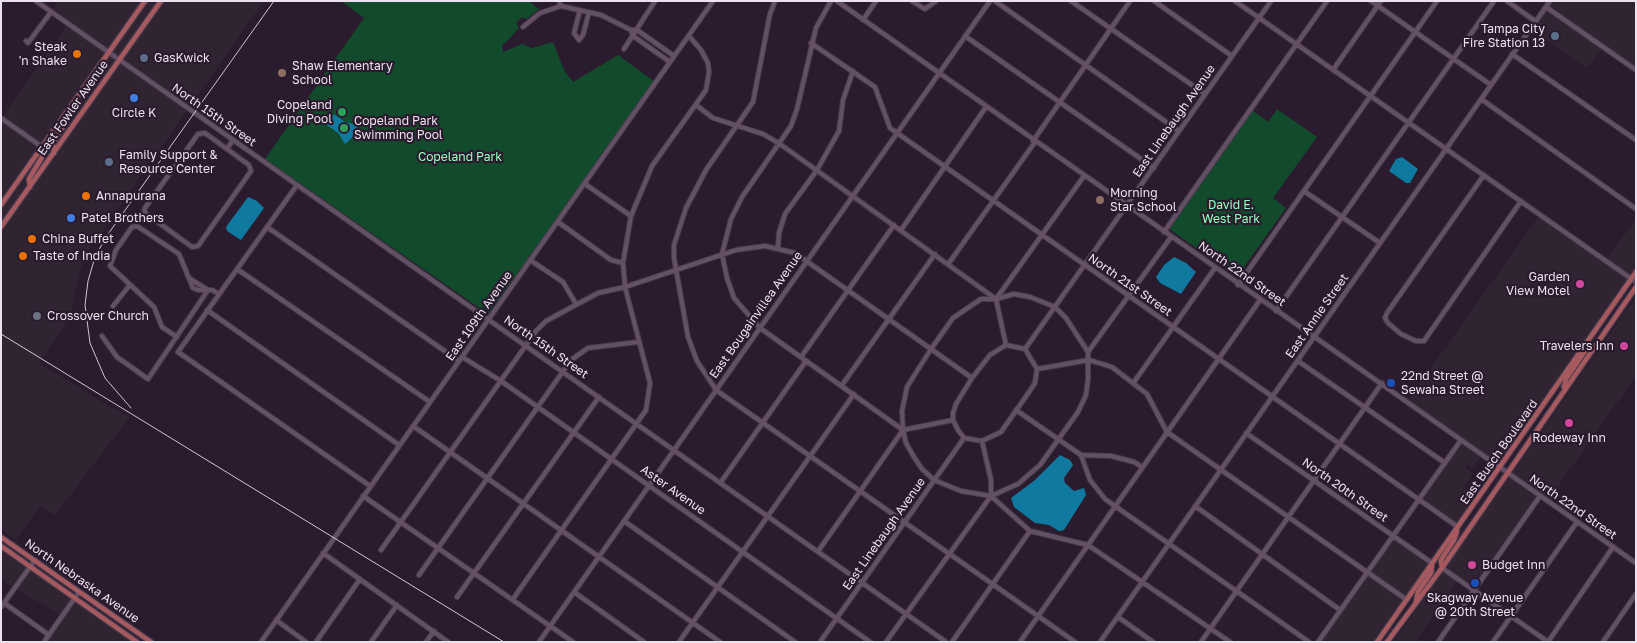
<!DOCTYPE html>
<style>
body{margin:0}
#map{position:relative;width:1637px;height:643px;overflow:hidden;background:#2b1b2e;font-family:"Golos Text",sans-serif}
canvas{display:block}
.frame{position:absolute;inset:0;border:2px solid #ece1ee;pointer-events:none}
</style>
<div id="map">
<canvas width="1637" height="643"></canvas>
<div class="frame"></div>
</div>
<script>
const ctx = document.querySelector('canvas').getContext('2d');
ctx.lineJoin = 'round';
function paint(path, color) { ctx.fillStyle = color; ctx.fill(path, 'evenodd'); }
const shape = rows => new Path2D(rows.map(r => 'M' + r).join(''));
function stroke(path, color, width, dash) { ctx.strokeStyle = color; ctx.lineWidth = width; ctx.lineCap = dash ? 'butt' : 'round'; ctx.setLineDash(dash || []); ctx.stroke(path); }
function label(font, color, halo, rows, align = 'center') {
  ctx.font = font + ' "Golos Text",sans-serif'; ctx.lineWidth = 4.5; ctx.setLineDash([]); ctx.textBaseline = 'middle'; ctx.strokeStyle = halo; ctx.fillStyle = color; for (const [text, x, y, turn = 0] of rows) {
    ctx.save(); ctx.translate(x, y); ctx.rotate((+turn || 0) * Math.PI / 180); ctx.textAlign = isNaN(turn) ? turn : align; if (halo) ctx.strokeText(text, 0, 0); ctx.fillText(text, 0, 0); ctx.restore();
  }
}
paint(shape([
 [59,1,264,1,86,254,79,273,71,316,39,363,129,418,55,515,40,506,16,540,1,529,1,119,70,21,53,9],
 [1552,1,1632,1,1636,4,1636,68,1549,7],
 [1546,10,1602,49,1587,68,1532,30],
 [1539,216,1628,279,1499,465,1408,400],
 [1636,219,1636,268,1631,276,1607,259],
 [1636,296,1636,376,1551,496,1553,500,1549,500,1512,474],
 [1462,443,1481,457,1472,468,1468,465,1466,468,1473,474,1464,487,1477,496,1457,524,1422,498],
 [1510,477,1537,496,1476,587,1445,568],
 [1394,539,1429,563,1406,597,1370,572],
 [1,550,27,567,13,587,1,579],
 [30,570,72,599,60,615,17,589],
 [1443,571,1458,581,1417,639,1422,642,1393,642],
 [1368,575,1404,601,1374,642,1321,642],
 [75,602,133,642,46,642]
]), '#312432');
paint(shape([
 [341,1,529,1,539,9,527,19,522,17,516,23,519,28,502,46,503,52,522,44,532,48,553,42,564,70,573,82,618,55,655,82,488,314,265,159,364,18],
 [1277,109,1317,137,1273,198,1286,208,1237,277,1168,228,1252,110,1268,122]
]), '#114b2c');
paint(shape([
 [334,114,345,122,358,125,355,135,345,144,338,133,327,125],
 [1402,157,1418,169,1410,183,1406,183,1389,171,1396,159],
 [248,197,257,201,264,208,241,240,227,231,226,227],
 [1174,257,1186,263,1196,272,1181,294,1160,283,1156,277,1164,265],
 [1060,455,1070,460,1073,465,1064,478,1065,483,1074,491,1084,488,1086,495,1064,530,1059,531,1049,525,1035,523,1014,507,1011,498,1035,480]
]), '#10799f');
const minor = shape([
 [36,1,946,642],
 [559,1,561,6,601,15,631,30],
 [775,1,770,14,753,102,706,170,686,208,674,245,674,258,688,337,697,361,716,390,1075,642],
 [831,1,816,28,797,109,791,126,742,197,731,219,722,254,727,278,734,298,760,328,903,430,906,443,914,457,922,469,934,480,961,491,991,496],
 [837,1,1636,563],
 [912,1,925,9,936,1],
 [995,1,1179,131],
 [1071,1,1205,94],
 [1154,1,1232,56],
 [1235,1,1636,282],
 [1371,1,1491,85],
 [1507,1,1535,21],
 [1546,7,1636,70],
 [580,10,574,33,579,40,583,35,589,12],
 [863,20,876,1],
 [523,27,540,13,561,6],
 [965,36,1154,168],
 [26,41,28,43,51,12],
 [811,43,875,87,890,128,1458,527],
 [624,49,655,1],
 [1512,54,1636,140],
 [670,62,633,36,631,30,637,30,674,56],
 [1333,70,1381,1],
 [1481,99,1636,209],
 [696,105,713,118,763,134,780,144,996,299,1006,345],
 [1,118,42,147],
 [1033,141,1130,1],
 [227,149,249,165,251,171,198,246,192,247,144,212,145,208,198,134,205,133,227,149,233,140],
 [1484,175,1387,313,1385,318,1388,323,1401,334,1416,341,1424,341,1521,201],
 [585,184,631,216],
 [297,185,178,352,370,486],
 [1304,191,1380,243],
 [558,222,611,260,623,263],
 [267,227,459,361],
 [901,230,986,107],
 [1164,232,1327,1],
 [778,248,779,233,785,214,817,170,839,131,843,100,853,71],
 [530,260,563,282,576,304],
 [949,263,1035,142],
 [237,269,430,402],
 [189,278,208,290],
 [1238,285,1437,1],
 [113,306,129,286],
 [207,310,399,445],
 [1276,311,1494,1],
 [102,336,117,357,148,379,208,290],
 [177,337,162,327,154,307,110,266,116,250,132,227,137,226,179,254,193,288,198,290,212,290,219,294],
 [1025,349,1271,1],
 [1088,352,1171,237],
 [462,357,501,381,870,642],
 [801,357,894,225],
 [1298,361,1445,463],
 [1037,369,1089,360,1112,367,1147,394,1167,432,1407,600],
 [1134,382,1215,268],
 [842,385,935,254],
 [1016,410,1081,455,1090,480,1105,499,1309,642],
 [413,426,720,642],
 [903,430,953,420],
 [1246,433,1432,563],
 [964,438,982,441,1001,432,1027,395,1035,383,1037,369,1025,349],
 [964,438,958,430,953,420,953,413,956,404,972,378,990,355,1006,345,1025,349],
 [982,441,991,480,991,496],
 [1081,455,1111,456,1134,462,1142,467],
 [721,482,806,361],
 [363,496,573,642],
 [991,496,1030,531,1088,545,1230,642],
 [1195,506,1340,610],
 [624,521,795,642],
 [381,550,536,331,546,321,598,293,625,287,736,250,765,246,795,253,972,378],
 [819,550,903,430,902,411,907,387,931,349,953,318,981,299,996,299,1084,176],
 [323,553,448,642],
 [1442,568,1548,642,1613,547],
 [419,575,571,360,588,348,638,342],
 [574,592,644,642],
 [457,597,599,397],
 [513,599,646,410,650,383,625,287,623,263,631,216,652,166,706,90,709,72,708,63,701,50,689,36],
 [4,603,49,635],
 [1,607,35,560],
 [1118,617,1153,642],
 [276,620,306,642],
 [44,642,79,592],
 [261,642,713,1],
 [316,642,360,579],
 [371,642,397,605],
 [426,642,434,631],
 [539,642,990,1],
 [679,642,854,394],
 [820,642,964,438],
 [886,642,991,496,1018,484,1040,465,1078,412,1086,395,1088,379,1088,352,1066,318,1055,307,1030,297,1014,294,996,299],
 [952,642,1030,531],
 [1020,642,1260,300],
 [1100,642,1550,1],
 [1201,642,1382,383],
 [1318,642,1461,440],
 [1438,642,1540,496],
 [1493,642,1577,522],
 [1603,642,1636,594]
]);
const major = shape([
 [54,153,53,143,66,122,67,112],
 [30,187,29,179,42,157,42,147],
 [1,205,145,1],
 [1,227,161,1],
 [1564,387,1566,379,1585,351,1584,346],
 [1,537,151,642],
 [1,546,137,642],
 [1442,568,1441,560,1454,540,1457,531],
 [1416,602,1418,592,1431,573,1432,564],
 [1377,642,1636,272],
 [1387,642,1442,568,1636,287]
]);
stroke(minor, '#473a4a', 6);
stroke(major, '#473a4a', 7);
stroke(minor, '#635065', 4);
stroke(major, '#a65a60', 4.5);
stroke(shape([
 [1,334,504,642],
 [131,408,105,378,90,343,85,305,88,281,95,257,106,237,274,1]
]), '#d0c4d2', 1);
for (const [x, y, r, color] of [
 [1555,36,5,"#5c6f8a"],
 [77,54,5,"#e8710a"],
 [144,58,5,"#5c6f8a"],
 [282,73,5,"#8d6e63"],
 [134,98,5,"#3f7fe0"],
 [342,112,5,"#2e9e5b"],
 [344,128,5,"#2e9e5b"],
 [109,162,5,"#5c6f8a"],
 [86,196,5,"#e8710a"],
 [1100,200,5,"#8d6e63"],
 [71,218,5,"#3f7fe0"],
 [32,239,5,"#e8710a"],
 [23,256,5,"#e8710a"],
 [1580,284,5,"#d1479c"],
 [37,316,5,"#6b7280"],
 [1624,346,5,"#d1479c"],
 [1391,383,5,"#1a4fb4"],
 [1569,423,5,"#d1479c"],
 [1472,565,5,"#d1479c"],
 [1475,583,5,"#1a4fb4"]
]) { const dot = new Path2D(); dot.arc(x, y, r, 0, 2 * Math.PI); ctx.fillStyle = color; ctx.fill(dot); stroke(dot, '#2b1b2e', 2); }
label('12px', '#ece1ee', '#2b1b2e', [
 ["Tampa City",1545,29,"right"],
 ["Fire Station 13",1545,43,"right"],
 ["Steak",67,47,"right"],
 ["'n Shake",67,61,"right"],
 ["GasKwick",154,58],
 ["Shaw Elementary",292,66],
 ["School",292,80],
 ["Copeland",332,105,"right"],
 ["Diving Pool",332,119,"right"],
 ["Circle K",134,113,"center"],
 ["Copeland Park",354,121],
 ["Swimming Pool",354,135],
 ["Family Support &",119,155],
 ["Resource Center",119,169],
 ["Morning",1110,193],
 ["Star School",1110,207],
 ["Annapurana",96,196],
 ["Patel Brothers",81,218],
 ["China Buffet",42,239],
 ["Taste of India",33,256],
 ["Garden",1570,277,"right"],
 ["View Motel",1570,291,"right"],
 ["Crossover Church",47,316],
 ["Travelers Inn",1614,346,"right"],
 ["22nd Street @",1401,376],
 ["Sewaha Street",1401,390],
 ["Rodeway Inn",1569,438,"center"],
 ["Budget Inn",1482,565],
 ["Skagway Avenue",1475,598,"center"],
 ["@ 20th Street",1475,612,"center"]
], 'left');
label('12px', '#ece1ee', '#2b1b2e', [
 ["East Fowler Avenue",73,108,-55],
 ["North 15th Street",214,115,35],
 ["East Linebaugh Avenue",1174,121,-55],
 ["North 22nd Street",1242,274,35],
 ["North 21st Street",1130,285,35],
 ["East Bougainvillea Avenue",756,315,-55],
 ["East 109th Avenue",479,316,-55],
 ["East Annie Street",1317,316,-55],
 ["North 15th Street",546,347,35],
 ["East Busch Boulevard",1499,452,-55],
 ["Aster Avenue",673,490,35],
 ["North 20th Street",1345,490,35],
 ["North 22nd Street",1573,507,35],
 ["East Linebaugh Avenue",884,534,-55],
 ["North Nebraska Avenue",82,581,35]
]);
label('12px', '#95fdbc', '#2b1b2e', [
 ["Copeland Park",460,157],
 ["David E.",1231,205],
 ["West Park",1231,219]
]);
</script>
